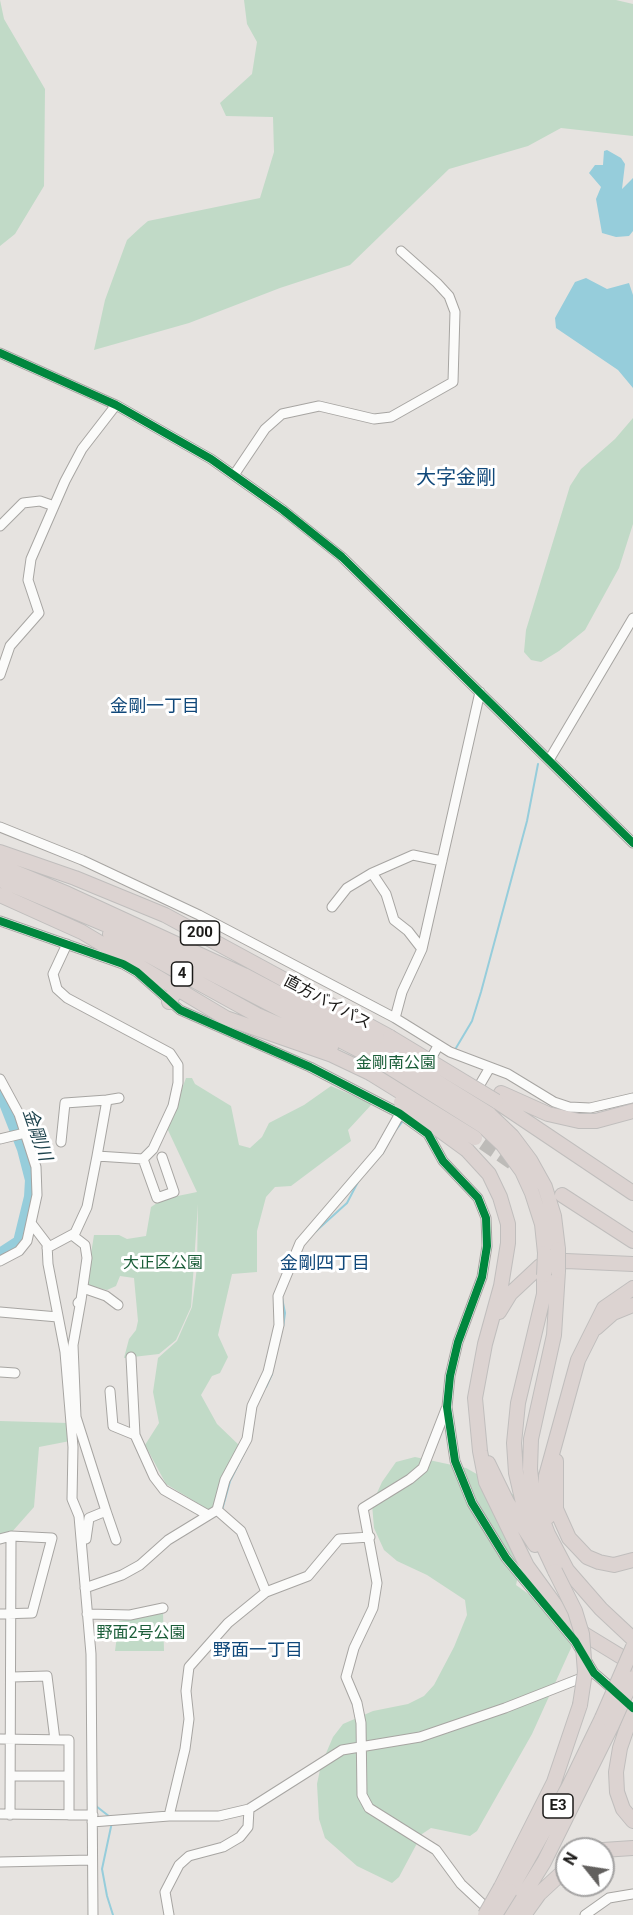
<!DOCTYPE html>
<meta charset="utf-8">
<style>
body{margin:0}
#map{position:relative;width:633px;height:1915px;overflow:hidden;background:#e6e3e0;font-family:Roboto,sans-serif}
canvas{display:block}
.north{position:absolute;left:555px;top:1837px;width:60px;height:60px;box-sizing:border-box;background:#fff;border:2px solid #a4a3a3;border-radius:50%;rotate:300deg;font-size:16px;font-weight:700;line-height:24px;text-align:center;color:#1b1a18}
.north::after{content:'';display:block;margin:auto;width:21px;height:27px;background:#62605e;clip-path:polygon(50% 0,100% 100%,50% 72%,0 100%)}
</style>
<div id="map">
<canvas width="633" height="1915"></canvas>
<div class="north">N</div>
</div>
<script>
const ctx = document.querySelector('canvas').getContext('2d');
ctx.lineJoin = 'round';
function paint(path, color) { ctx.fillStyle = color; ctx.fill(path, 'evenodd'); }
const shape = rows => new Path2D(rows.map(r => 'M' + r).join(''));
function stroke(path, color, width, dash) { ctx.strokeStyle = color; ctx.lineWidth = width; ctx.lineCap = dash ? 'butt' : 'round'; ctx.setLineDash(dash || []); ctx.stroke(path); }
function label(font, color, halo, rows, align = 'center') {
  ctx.font = font + ' Roboto,"Noto Sans JP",sans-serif'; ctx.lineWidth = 6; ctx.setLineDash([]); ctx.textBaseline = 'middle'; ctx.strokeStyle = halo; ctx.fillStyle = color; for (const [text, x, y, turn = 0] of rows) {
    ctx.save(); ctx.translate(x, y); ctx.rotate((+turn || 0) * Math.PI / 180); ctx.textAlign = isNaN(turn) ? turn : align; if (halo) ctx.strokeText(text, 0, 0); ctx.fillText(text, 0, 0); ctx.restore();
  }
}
paint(shape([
 [0,0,4,19,45,89,44,186,15,234,0,246],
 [244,0,616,0,633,4,633,136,561,128,528,146,449,169,350,265,280,288,189,323,94,350,105,300,127,240,141,227,148,221,260,198,274,152,273,117,226,116,220,103,252,74,257,42,247,24],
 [633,418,633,524,619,568,585,630,559,651,541,662,531,660,524,652,526,630,570,486,581,469,615,439],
 [186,1078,192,1078,195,1084,231,1106,239,1145,250,1148,262,1137,269,1123,304,1105,331,1086,372,1104,348,1130,351,1141,291,1186,275,1187,266,1197,257,1231,257,1272,232,1274,218,1335,228,1357,220,1373,212,1376,201,1395,217,1424,241,1447,215,1507,209,1510,166,1484,145,1445,159,1423,153,1392,158,1358,177,1341,192,1307,197,1267,198,1204,191,1307,176,1340,159,1354,124,1358,129,1339,136,1330,138,1321,134,1278,120,1276,116,1286,107,1290,86,1285,94,1235,119,1235,127,1239,146,1236,151,1207,163,1199,197,1192,167,1128],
 [0,1421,68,1423,70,1441,39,1447,34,1507,11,1533,0,1536],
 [415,1457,466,1468,516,1496,526,1540,516,1585,569,1623,571,1648,532,1734,477,1831,470,1836,431,1828,422,1834,399,1877,392,1883,357,1866,325,1838,319,1819,317,1784,321,1765,333,1737,343,1724,373,1711,408,1704,424,1696,434,1685,454,1647,467,1615,465,1600,427,1575,397,1561,384,1550,374,1528,372,1504,382,1482,396,1462],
 [163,1612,164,1651,115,1651,119,1621]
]), '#c1dac7');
paint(shape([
 [607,150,621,158,625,164,622,189,633,178,633,231,629,236,616,237,602,233,596,199,601,187,589,173,595,165,603,165,604,151],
 [586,278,607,289,629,283,633,295,633,388,618,370,556,328,555,318,575,282]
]), '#96cddb');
stroke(shape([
 [456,1048,472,1021,481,992,527,821,538,764],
 [395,1131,403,1121],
 [382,1154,391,1138],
 [315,1232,347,1203,359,1180],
 [282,1298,285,1313,283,1327],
 [266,1387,272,1374],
 [222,1510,230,1481,250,1441],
 [96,1806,110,1817],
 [112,1822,102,1869,107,1896,113,1915]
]), '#96cddb', 2);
stroke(shape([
 [0,1088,24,1149,32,1180,31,1197,20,1242,0,1255]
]), '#96cddb', 14);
stroke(shape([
 [483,1143,517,1166]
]), '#bdbbb8', 14, [14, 7]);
const minor = shape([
 [0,353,116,405,211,459,283,510,342,557,633,843],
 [234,475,265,429,282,414,319,406,374,419,391,417,453,382,455,312,449,296,437,283,401,251],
 [0,526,23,503,40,501,54,506],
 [0,675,10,646,39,613,28,580,31,559,65,481,82,449,116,405],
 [549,760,633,618],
 [0,827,82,860,199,915,395,1018,450,1052,508,1074,554,1102,569,1107,590,1108,633,1098],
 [332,907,347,888,372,873],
 [0,921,123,964,137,972,180,1010,310,1067,399,1113,428,1134,443,1161,478,1198,486,1218,487,1246,482,1277,458,1342,450,1376,447,1407,455,1461,472,1503,506,1558,575,1641,594,1673,616,1692],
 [422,949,408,931,394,920,386,894,372,873,413,855,442,861],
 [395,1018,402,992,422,949,480,692],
 [0,1079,19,1114,36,1167,37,1195,27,1241,19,1251,0,1261],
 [475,1093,489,1069],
 [107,1100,119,1098],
 [0,1139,25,1133],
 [61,1142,65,1103,107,1100,97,1156],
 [143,1159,157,1198,174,1192,162,1157],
 [31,1223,47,1244,48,1264,65,1352,73,1447,72,1499,79,1516,91,1654,93,1915],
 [72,1235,85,1245,87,1258,81,1300,78,1303],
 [47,1248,75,1233,87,1207,97,1156,143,1159,153,1149,173,1106,178,1083,178,1065,170,1053,67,998,57,989,53,974,67,944],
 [83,1288,106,1296,118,1305],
 [81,1300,73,1345,76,1417,106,1511],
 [0,1312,58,1317],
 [131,1357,135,1435,154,1477,164,1490,208,1515],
 [0,1372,15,1373],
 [110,1391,113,1426,135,1435],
 [446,1409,423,1468,410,1479,363,1508,377,1583,373,1608,354,1648,346,1677,357,1703,361,1723,362,1795,369,1808,436,1850,461,1884,491,1912],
 [0,1539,11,1536,52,1538,32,1613,0,1614],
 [86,1539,89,1518,106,1511,116,1540],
 [85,1588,122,1575,140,1565,168,1540,217,1510,225,1480,247,1439,252,1406,268,1372,279,1325,278,1296,300,1243,379,1151,438,1046],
 [266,1592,308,1576,339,1539,370,1537],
 [87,1614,130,1615,163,1608],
 [12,1677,47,1676,55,1740],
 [0,1739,69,1740,69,1815],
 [11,1776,69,1776],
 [0,1814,93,1815],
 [10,1815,11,1536],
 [169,1816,185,1749,189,1719,186,1691,189,1667,228,1623,266,1592,241,1531,217,1510],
 [92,1822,169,1816,219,1816,249,1809,342,1750,420,1737,505,1708,589,1675],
 [0,1862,91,1860],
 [169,1915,165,1892,179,1865,189,1856,223,1847,240,1837,248,1827,249,1809],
 [585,1915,609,1898,633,1894]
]);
const highway = shape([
 [0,852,75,878,165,915,390,1037],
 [0,866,68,894,244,975,384,1049],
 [0,880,166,950,378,1060],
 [0,895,82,932,226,1018,332,1055,370,1073],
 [110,934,257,1015,331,1047],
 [169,1002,177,989],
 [501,1093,548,1114,579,1121,596,1121,633,1111],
 [496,1101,633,1193],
 [489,1114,512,1136,530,1160,545,1187,554,1216,558,1249],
 [483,1126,503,1145,522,1171,532,1193,542,1224,545,1253],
 [467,1150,489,1174,500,1197,508,1224,508,1243,501,1286,485,1344,475,1398,480,1451,486,1482,527,1566,559,1610,584,1634,633,1664],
 [562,1195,633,1241],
 [558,1271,554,1335,531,1439,530,1469,533,1495,548,1534,567,1570,601,1609,633,1639],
 [544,1275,544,1294,518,1403,514,1443,516,1473,523,1503,555,1571],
 [499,1312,510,1294,540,1266,566,1261,633,1264],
 [596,1328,613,1313,633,1305],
 [556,1461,556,1509,569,1538,587,1557,599,1562,614,1565,633,1560],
 [488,1463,507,1502,535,1545],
 [548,1517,545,1503,546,1476,578,1360,604,1308,633,1288],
 [633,1710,620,1748,616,1772,617,1792,623,1809,633,1821],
 [603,1850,633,1848],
 [501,1887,554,1782,580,1705],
 [510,1891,568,1788,602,1718],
 [511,1915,544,1862,612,1725],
 [524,1915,539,1894,567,1868]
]);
stroke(minor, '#a7a5a2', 11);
stroke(highway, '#c0bebd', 16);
stroke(minor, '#fbfbfa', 9);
stroke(highway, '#dcd3d1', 14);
const highwayBridge = shape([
 [390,1037,496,1101],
 [384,1049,489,1114],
 [378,1060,483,1126],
 [370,1073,475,1138],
 [401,1102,467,1150],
 [558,1249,558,1271],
 [544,1275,545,1253],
 [555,1571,575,1611,582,1634,585,1672,580,1705],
 [602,1718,633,1647],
 [612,1725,633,1678],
 [485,1915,501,1887],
 [495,1915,510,1891]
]);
stroke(highwayBridge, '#c0bebd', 16, []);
stroke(highwayBridge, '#dcd3d1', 14);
stroke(shape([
 [0,353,116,405,211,459,283,510,342,557,633,843],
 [0,921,123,964,137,972,180,1010,310,1067,399,1113,428,1134,443,1161,478,1198,486,1218,487,1246,482,1277,458,1342,450,1376,447,1407,455,1461,472,1503,506,1558,575,1641,594,1673,633,1708]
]), '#00873e', 8);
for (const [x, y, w] of [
 [200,933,39],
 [182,974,21],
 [558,1806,30]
]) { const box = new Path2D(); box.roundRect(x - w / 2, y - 12, w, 24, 4.5); ctx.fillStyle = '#fff'; ctx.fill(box); stroke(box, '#1b1a18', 1.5); }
label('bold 15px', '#1b1a18', null, [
 ["200",200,933],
 ["4",182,974],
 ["E3",558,1806]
]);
label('16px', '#1b1a18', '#fff', [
 ["直方バイパス",327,1003,28]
]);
label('16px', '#1b5e39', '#fff', [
 ["金剛南公園",396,1064],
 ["大正区公園",163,1264],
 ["野面2号公園",141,1634]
]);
label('18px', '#10487a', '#fff', [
 ["金剛一丁目",155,707],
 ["金剛四丁目",325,1264],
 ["野面一丁目",258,1651]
]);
label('italic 18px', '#1e434d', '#fff', [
 ["金剛川",36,1135,71]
]);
label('20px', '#10487a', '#fff', [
 ["大字金剛",456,479]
]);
</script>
